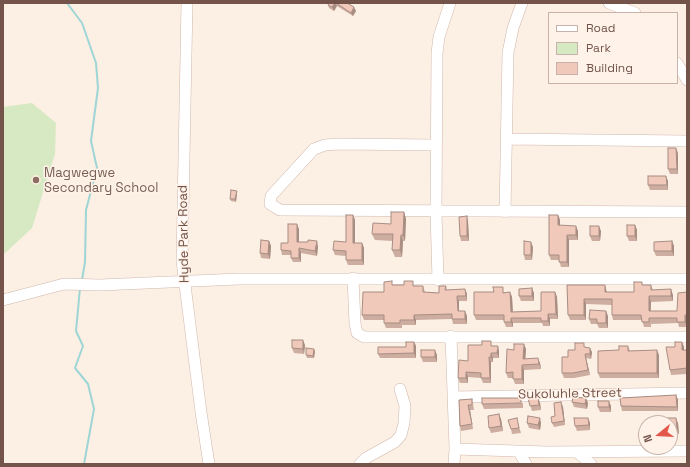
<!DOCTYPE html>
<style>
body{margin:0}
#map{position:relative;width:690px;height:467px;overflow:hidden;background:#fcefe3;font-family:"Space Grotesk",sans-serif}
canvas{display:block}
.frame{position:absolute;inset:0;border:4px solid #73534a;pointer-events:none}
.legend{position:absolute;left:548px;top:12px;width:130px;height:72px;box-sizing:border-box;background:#fff3e9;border:1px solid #c7b3a9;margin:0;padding:5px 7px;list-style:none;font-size:12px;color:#73534a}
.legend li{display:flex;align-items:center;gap:8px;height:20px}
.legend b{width:20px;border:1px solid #c7b3a9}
.north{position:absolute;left:638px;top:415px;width:40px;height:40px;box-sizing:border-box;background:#fff3e9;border:1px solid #c7b3a9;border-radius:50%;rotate:252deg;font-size:11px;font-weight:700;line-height:16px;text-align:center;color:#73534a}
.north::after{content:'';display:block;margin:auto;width:14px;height:18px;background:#e3584a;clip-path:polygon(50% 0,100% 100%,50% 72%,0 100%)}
</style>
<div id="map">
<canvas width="690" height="467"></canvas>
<div class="frame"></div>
<ul class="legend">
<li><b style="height:5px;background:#fff"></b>Road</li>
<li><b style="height:11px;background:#d7e9c2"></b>Park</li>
<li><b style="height:11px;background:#f0c9bb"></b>Building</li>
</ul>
<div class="north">N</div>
</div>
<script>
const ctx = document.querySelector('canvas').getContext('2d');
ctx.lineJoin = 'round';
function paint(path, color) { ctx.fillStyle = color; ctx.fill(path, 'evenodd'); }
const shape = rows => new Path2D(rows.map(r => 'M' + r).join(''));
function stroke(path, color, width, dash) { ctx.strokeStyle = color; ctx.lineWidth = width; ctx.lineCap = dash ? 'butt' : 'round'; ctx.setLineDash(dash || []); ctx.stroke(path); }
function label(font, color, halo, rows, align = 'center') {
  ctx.font = font + ' "Space Grotesk",sans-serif'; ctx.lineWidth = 3; ctx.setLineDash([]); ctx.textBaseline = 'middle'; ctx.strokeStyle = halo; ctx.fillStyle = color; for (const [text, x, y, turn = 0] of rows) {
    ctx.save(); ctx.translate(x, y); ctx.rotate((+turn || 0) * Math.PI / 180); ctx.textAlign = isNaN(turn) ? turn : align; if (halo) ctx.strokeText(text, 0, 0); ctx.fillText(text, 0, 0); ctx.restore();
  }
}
paint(shape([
 [32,103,56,123,55,154,32,228,3,255,3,107]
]), '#d7e9c2');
stroke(shape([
 [67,3,82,23,96,63,98,88,91,141,97,168,86,210,85,262,82,280],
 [80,288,76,331,83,346,75,368,88,384,94,409,84,464]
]), '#9ed5d6', 2);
const minor = shape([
 [187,3,182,261,201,412,209,464],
 [609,3,635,13],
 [677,63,687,80],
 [506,139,687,141],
 [436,145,338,144,325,145,314,149,271,196,270,204,280,210,687,212],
 [505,212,508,53,513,28,522,3],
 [353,278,355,323,357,333,364,337,687,337],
 [438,280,436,212,437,53,439,37,450,3],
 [3,300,64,284,100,285,239,279,687,279],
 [451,336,455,449,547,452,687,451],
 [453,397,687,393],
 [519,452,526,464],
 [577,452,591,464],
 [360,464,366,458,395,442,401,435,404,423,405,406,400,389],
 [454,464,455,449]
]);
stroke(minor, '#cfb7ad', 12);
stroke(minor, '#fff', 11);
paint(shape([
 [329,3,347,3,356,11,353,16,337,6,334,11,329,8,328,5],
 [678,153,678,174,670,174,668,169],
 [668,181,668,190,650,190,648,185],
 [237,191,237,193,236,202,231,201,230,199],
 [404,212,406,219,405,241,403,241,402,257,395,257,392,250,393,241,375,240,372,234,391,224],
 [353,215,355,220,355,243,362,243,364,248,364,265,348,265,346,260,346,256,335,255,333,250,346,242],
 [558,215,560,220,560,225,578,231,578,240,569,240,569,267,561,267,559,260,551,260,549,255],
 [468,221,469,241,461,241,460,236],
 [635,225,637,230,637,241,629,241,627,236],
 [299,229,299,242,318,246,317,256,301,253,301,262,293,262,291,258,291,255,282,255,281,250,288,243],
 [601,231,600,241,592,241,590,236],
 [269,241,271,246,270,259,261,258,260,253],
 [672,241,674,246,674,256,656,256,654,251],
 [533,247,532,260,525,260,524,255],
 [393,285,423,286,425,292,439,293,446,286,447,290,465,289,467,294,467,301,459,301,459,311,467,316,467,324,453,324,452,319,416,320,416,325,402,325,402,328,386,328,384,323,384,320,364,320,362,315,384,292],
 [567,285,605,285,607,292,634,292,643,285,651,285,653,290,673,295,673,301,651,302,651,311,677,311,687,292,687,327,679,327,678,323,651,324,651,327,644,327,642,320,613,320,612,315,612,305,586,304,586,320,570,320,568,315],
 [494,292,505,292,505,293,510,292,512,297,513,312,541,311,555,292,557,297,558,319,550,319,550,326,543,326,542,323,513,323,513,327,506,327,504,322,504,320,476,320,474,315],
 [534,293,534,301,521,301,519,296],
 [608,316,608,328,599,328,597,324,591,324,589,319],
 [414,342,416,346,416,358,380,358,378,354,406,347],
 [682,342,684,347,684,350,687,350,687,374,671,375,670,370,675,347],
 [305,345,304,354,294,353,292,348],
 [493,346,499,351,499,358,493,358,493,362,491,362,491,383,483,383,481,378,468,377,468,383,460,383,458,378,468,361],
 [628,346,630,351,659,355,659,378,600,378,598,373,619,350],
 [585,347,592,352,591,359,586,358,590,375,574,378,564,378,562,373,575,350],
 [526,349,525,359,540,363,541,369,524,370,524,384,515,384,513,378,508,378,506,373,514,350],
 [315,351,314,358,307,358,306,355],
 [437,355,437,362,423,362,421,357],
 [676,395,678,400,678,411,622,411,621,406],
 [528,398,540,403,541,410,532,411],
 [472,399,473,404,474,410,470,410,473,429,461,431,460,426,459,400],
 [572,402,588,403,587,409,574,407],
 [523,403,523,408,484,409,482,404],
 [611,406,611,412,600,412,598,407],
 [563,407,565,425,554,427,552,423,555,416],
 [588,418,590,423,590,430,577,431,575,426],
 [501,419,503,431,491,433,489,428],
 [518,423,521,433,512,434,511,429],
 [527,423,541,423,540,430,529,428],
 [670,423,678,423,679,434,670,435]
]), '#ceada1');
paint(shape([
 [335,3,337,6,334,11,332,7],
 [354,7,356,11,353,16,351,13],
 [676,148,678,153,678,174,677,169],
 [666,176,668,181,668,190,667,185],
 [237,191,237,193,236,202,235,199],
 [404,212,406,219,405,241,403,235],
 [353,215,355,220,355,248,353,243],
 [558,215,560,220,560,230,558,225],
 [467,216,468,221,469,241,467,236],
 [297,224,299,229,299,247,297,242],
 [635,225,637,230,637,241,635,236],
 [576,226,578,231,578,240,576,235],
 [599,226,601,231,600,241,599,236],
 [401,235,403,241,402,257,400,250],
 [567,235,569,240,569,267,567,262],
 [269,241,271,246,270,259,268,254],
 [317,241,318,246,317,256,315,251],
 [672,241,674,246,674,256,672,251],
 [531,242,533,247,532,260,531,255],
 [362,243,364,248,364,265,362,260],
 [299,248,301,253,301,262,299,258],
 [605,285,606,290,607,297,605,292],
 [532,288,534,293,534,301,532,296],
 [465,289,467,294,467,301,466,296],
 [671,289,673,295,673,301,671,296],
 [510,292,512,297,513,317,511,312],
 [555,292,557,297,558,319,556,314],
 [457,296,459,301,459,316,458,311],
 [649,296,651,302,650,316,649,311],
 [584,299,586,304,586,320,584,315],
 [465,311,467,316,467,324,465,319],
 [606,311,608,316,608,328,606,323],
 [548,314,550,319,550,326,548,321],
 [414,315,416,320,416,325,414,320],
 [685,315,687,320,687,327,685,322],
 [511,318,513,323,513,327,511,322],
 [303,340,305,345,304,354,303,349],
 [414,342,416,346,416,358,414,353],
 [682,342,684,347,684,355,682,350],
 [524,344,526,349,525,364,523,359],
 [498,346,499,351,499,358,497,353],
 [590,348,592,352,591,359,590,354],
 [314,349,315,351,314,358,313,356],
 [435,350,437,355,437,362,435,357],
 [657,350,659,355,659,378,657,373],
 [491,353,493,358,493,362,491,357],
 [585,354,586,358,590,375,588,370],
 [489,357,491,362,491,383,490,378],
 [538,358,540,363,541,369,539,364],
 [522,365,524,370,524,384,522,379],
 [466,372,468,377,468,383,466,378],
 [676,395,678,400,678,411,677,407],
 [538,397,540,403,541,410,539,405],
 [586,398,588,403,587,409,585,404],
 [609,401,611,406,611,412,609,407],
 [561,402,563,407,565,425,564,421],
 [468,405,470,410,473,429,472,424],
 [499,414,501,419,503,431,501,426],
 [540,418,541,423,540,430,538,425],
 [588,418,590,423,590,430,589,425],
 [676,418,678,423,679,434,677,429]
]), '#a88d83');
const building = shape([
 [329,3,335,3,332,7,328,5,329,3],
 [336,3,347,3,354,7,351,13,336,3],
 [668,148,676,148,677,169,668,169,668,148],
 [648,176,666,176,667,185,648,185,648,176],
 [231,190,237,191,235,199,230,199,231,190],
 [391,212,404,212,403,235,401,235,400,250,392,250,393,234,372,234,373,223,391,224,391,212],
 [346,215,353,215,353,243,362,243,362,260,346,260,346,251,333,250,334,241,346,242,346,215],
 [549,215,558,215,558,225,576,226,576,235,567,235,567,262,559,262,559,255,549,255,549,215],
 [467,216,467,236,460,236,459,217,467,216],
 [288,224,297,224,297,242,308,242,308,240,317,241,315,251,299,248,299,258,291,258,291,251,281,250,281,243,288,243,288,224],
 [627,225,635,225,635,236,627,236,627,225],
 [590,226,599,226,599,236,590,236,590,226],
 [261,240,269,241,268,254,260,253,261,240],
 [524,241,531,242,531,255,524,255,524,241],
 [672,241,672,251,654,251,654,242,672,241],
 [392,281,392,285,404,285,404,281,413,281,413,286,423,286,423,292,439,293,439,286,446,286,445,290,465,289,466,296,457,296,458,311,465,311,465,319,452,319,452,314,414,315,414,320,400,320,400,323,384,323,384,315,362,315,363,292,384,292,384,282,392,281],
 [634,282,642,282,642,285,651,285,651,290,671,289,671,296,649,296,649,311,677,311,678,293,687,292,687,315,685,315,685,322,677,322,677,318,649,318,649,322,642,322,641,315,612,315,612,299,584,299,584,315,568,315,567,285,605,285,605,292,634,292,634,282],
 [493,287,503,287,503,293,510,292,511,312,541,311,541,292,555,292,556,314,548,314,548,321,541,321,541,318,511,318,511,322,504,322,504,315,474,315,474,292,494,292,493,287],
 [532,288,532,296,519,296,519,289,532,288],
 [590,310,606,311,606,323,597,323,597,319,589,319,590,310],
 [292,340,303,340,303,349,292,348,292,340],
 [482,341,491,341,491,346,498,346,497,353,491,353,491,357,489,357,490,378,481,378,481,373,466,372,466,378,458,378,459,360,468,361,468,345,482,345,482,341],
 [406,342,414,342,414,353,378,354,378,347,406,347,406,342],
 [675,342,682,342,682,350,687,350,687,368,670,370,666,347,675,347,675,342],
 [575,343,584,343,584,347,590,348,590,354,585,354,588,370,573,373,562,373,562,357,568,357,568,350,575,350,575,343],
 [514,344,524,344,523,359,538,358,539,364,522,365,522,379,513,379,513,372,506,373,507,349,514,350,514,344],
 [619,346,628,346,628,351,657,350,657,373,598,373,598,351,619,350,619,346],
 [306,348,314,349,313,356,306,355,306,348],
 [421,350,435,350,435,357,421,357,421,350],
 [676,395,677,407,621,406,620,398,676,395],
 [538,397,539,405,530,406,528,398,538,397],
 [573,397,586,398,585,404,572,402,573,397],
 [482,398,521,398,521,403,482,404,482,398],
 [472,399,472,405,468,405,472,424,460,426,459,400,472,399],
 [598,401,609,401,609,407,598,407,598,401],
 [561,402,564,421,552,423,551,417,555,416,554,403,561,402],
 [499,414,501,426,489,428,488,416,499,414],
 [528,416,540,418,538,425,527,423,528,416],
 [517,418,519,428,511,429,508,420,517,418],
 [574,418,588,418,589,425,575,426,574,418],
 [665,418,676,418,677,429,670,430,670,423,665,423,665,418]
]);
paint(building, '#f0c9bb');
stroke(building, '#a88d83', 1);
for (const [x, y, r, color] of [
 [36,180,4,"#8d6e63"]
]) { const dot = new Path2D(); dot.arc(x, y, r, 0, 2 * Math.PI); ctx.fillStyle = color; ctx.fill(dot); stroke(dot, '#fff3e9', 1.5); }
label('13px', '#785e54', '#fff3e9', [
 ["Magwegwe",44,173],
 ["Secondary School",44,188]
], 'left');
label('13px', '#73534a', '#fff3e9', [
 ["Hyde Park Road",184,234,-91],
 ["Sukoluhle Street",570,394,-1]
]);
</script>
